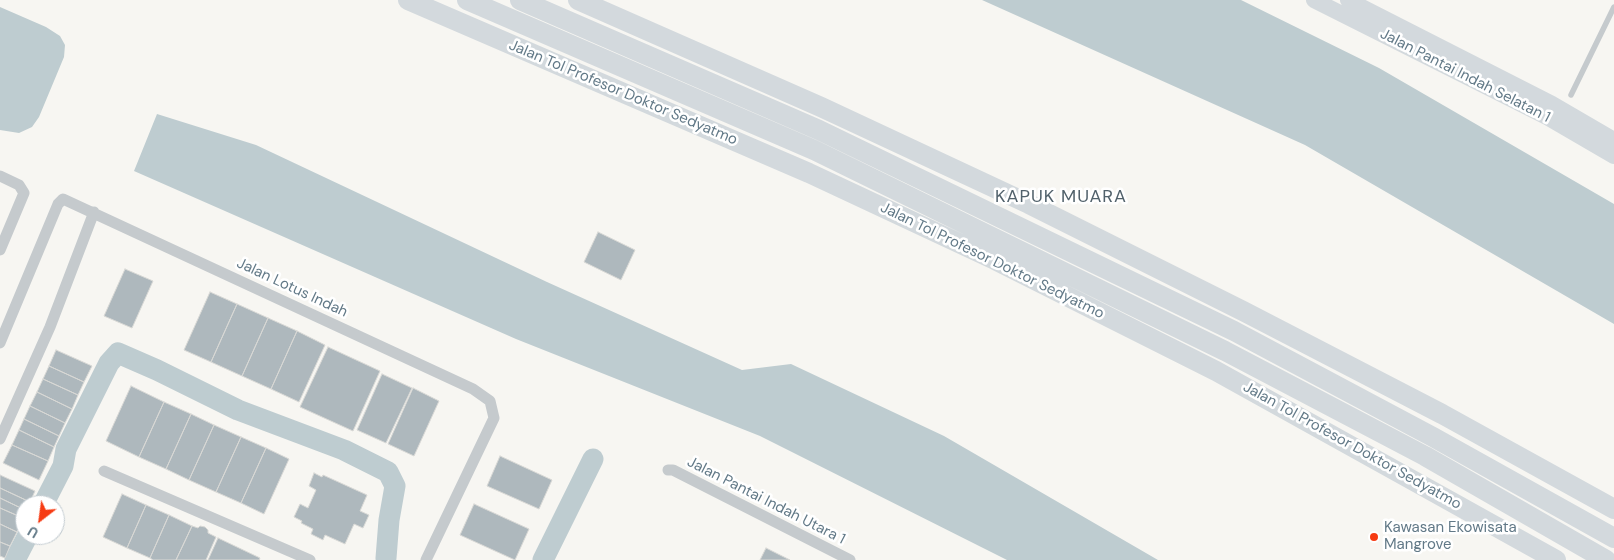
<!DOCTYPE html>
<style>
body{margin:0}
#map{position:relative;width:1614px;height:560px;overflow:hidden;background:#f7f6f2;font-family:"DM Sans",sans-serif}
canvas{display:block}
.north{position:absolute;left:15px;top:495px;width:50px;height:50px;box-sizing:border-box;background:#fff;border:1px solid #c0c9cf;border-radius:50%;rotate:210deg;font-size:14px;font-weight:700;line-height:20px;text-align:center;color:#627987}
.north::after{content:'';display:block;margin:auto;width:18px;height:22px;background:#f63b13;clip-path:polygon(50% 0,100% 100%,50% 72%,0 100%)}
</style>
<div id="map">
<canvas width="1614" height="560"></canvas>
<div class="north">U</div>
</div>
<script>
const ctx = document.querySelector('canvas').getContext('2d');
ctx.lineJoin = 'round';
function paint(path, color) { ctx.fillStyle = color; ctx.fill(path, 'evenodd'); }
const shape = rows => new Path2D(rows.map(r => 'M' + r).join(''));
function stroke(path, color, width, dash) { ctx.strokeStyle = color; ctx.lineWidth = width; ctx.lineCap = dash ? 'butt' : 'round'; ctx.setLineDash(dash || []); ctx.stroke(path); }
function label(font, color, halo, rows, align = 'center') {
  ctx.font = font + ' "DM Sans",sans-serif'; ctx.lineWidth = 5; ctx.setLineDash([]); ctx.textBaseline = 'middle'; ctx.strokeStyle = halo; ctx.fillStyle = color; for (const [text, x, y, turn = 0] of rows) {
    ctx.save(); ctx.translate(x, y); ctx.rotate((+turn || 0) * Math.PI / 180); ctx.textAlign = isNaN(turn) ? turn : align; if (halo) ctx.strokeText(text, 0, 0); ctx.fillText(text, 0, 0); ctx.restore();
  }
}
paint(shape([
 [982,0,1241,0,1379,68,1614,204,1614,324,1305,145],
 [0,7,46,27,60,36,65,45,64,57,39,117,32,127,19,133,0,130],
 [157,114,256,145,547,282,742,370,791,364,944,436,1158,560,1007,560,760,436,516,339,134,171]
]), '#beccd0');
stroke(shape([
 [43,505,63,466,66,449,109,363,118,353,157,370,238,410,344,450,388,472,395,486,389,520,386,558],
 [15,560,28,535],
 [543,560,593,459]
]), '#beccd0', 21);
const building = shape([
 [598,232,635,250,621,280,584,262,598,232],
 [125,269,153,281,132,328,104,316,125,269],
 [210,292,237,304,211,362,184,350,210,292],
 [237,304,268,318,242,376,211,362,237,304],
 [268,318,297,331,271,389,242,376,268,318],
 [297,331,325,345,299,402,271,389,297,331],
 [328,347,380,371,353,431,300,407,328,347],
 [56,350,92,366,84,382,49,366,56,350],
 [49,366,84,382,78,395,43,379,49,366],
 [382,374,412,388,386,443,357,430,382,374],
 [43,379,78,395,72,409,37,392,43,379],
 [131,386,164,402,139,457,106,441,131,386],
 [413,388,439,401,414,456,388,444,413,388],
 [37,392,72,409,65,423,30,406,37,392],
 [164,402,191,414,166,469,139,457,164,402],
 [30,406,65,423,59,436,24,419,30,406],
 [191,414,214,425,189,480,166,469,191,414],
 [24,419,59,436,54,447,19,430,24,419],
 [214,425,241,437,216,492,189,480,214,425],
 [19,430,54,447,48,461,12,445,19,430],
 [241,437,266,448,241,503,216,492,241,437],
 [12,445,48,461,39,480,3,463,12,445],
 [266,448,289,459,264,514,241,503,266,448],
 [500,456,552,480,539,509,487,486,500,456],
 [314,473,322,477,323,475,367,495,360,511,369,515,363,528,354,524,345,544,325,535,323,540,311,534,313,529,301,523,302,521,294,517,300,504,308,508,316,490,309,486,314,473],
 [0,475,35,491,30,502,0,488,0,475],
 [0,488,30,502,29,505,25,505,25,510,0,498,0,488],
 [122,494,146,505,127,548,103,537,122,494],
 [0,498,25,510,23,518,0,508,0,498],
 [474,504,529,529,515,560,460,535,474,504],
 [146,505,169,515,150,558,127,548,146,505],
 [0,508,23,518,17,532,0,524,0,508],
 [169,515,192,526,176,560,153,560,150,558,169,515],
 [0,524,17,532,10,546,0,542,0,524],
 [192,526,198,528,200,526,205,527,208,530,208,533,216,537,206,560,176,560,192,526],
 [218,538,260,558,259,560,208,560,218,538],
 [0,542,10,546,5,558,0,556,0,542],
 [766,548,790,560,760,560,766,548]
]);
paint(building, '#aeb8bd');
stroke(building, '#d8d8d5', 1);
stroke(shape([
 [1571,95,1614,7]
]), '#c5cacd', 5.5);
stroke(shape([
 [0,176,19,185,24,193,0,250],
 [0,343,58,204,63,199,473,389,490,401,494,418,426,560],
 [0,439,50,327,94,212],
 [668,470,673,470,850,560],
 [104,471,310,560]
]), '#c5cacd', 11);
stroke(shape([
 [1314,0,1547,117,1614,156],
 [1348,0,1552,104,1614,140]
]), '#d3d9dd', 16);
stroke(shape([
 [408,0,809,173,995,260,1216,371,1556,560],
 [467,0,814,150,1225,351,1425,456,1606,560],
 [520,0,819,130,1234,331,1433,437,1614,538],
 [578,0,821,107,1029,204,1243,311,1442,414,1614,509]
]), '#d3d9dd', 20);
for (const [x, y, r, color] of [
 [1374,537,5,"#f63b13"]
]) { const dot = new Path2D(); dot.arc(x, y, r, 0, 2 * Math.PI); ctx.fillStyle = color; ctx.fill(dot); stroke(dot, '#fff', 2); }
label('15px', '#627987', '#fff', [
 ["Jalan Pantai Indah Selatan 1",1465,76,27],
 ["Jalan Tol Profesor Doktor Sedyatmo",623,93,23],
 ["Jalan Tol Profesor Doktor Sedyatmo",992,261,26],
 ["Jalan Lotus Indah",292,288,25],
 ["Jalan Tol Profesor Doktor Sedyatmo",1352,446,29],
 ["Jalan Pantai Indah Utara 1",766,501,27]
]);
label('15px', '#627987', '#fff', [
 ["Kawasan Ekowisata",1384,528],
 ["Mangrove",1384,545]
], 'left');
ctx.letterSpacing = '1px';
label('18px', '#51616b', '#fff', [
 ["KAPUK MUARA",1061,197]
]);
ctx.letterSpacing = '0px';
</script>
